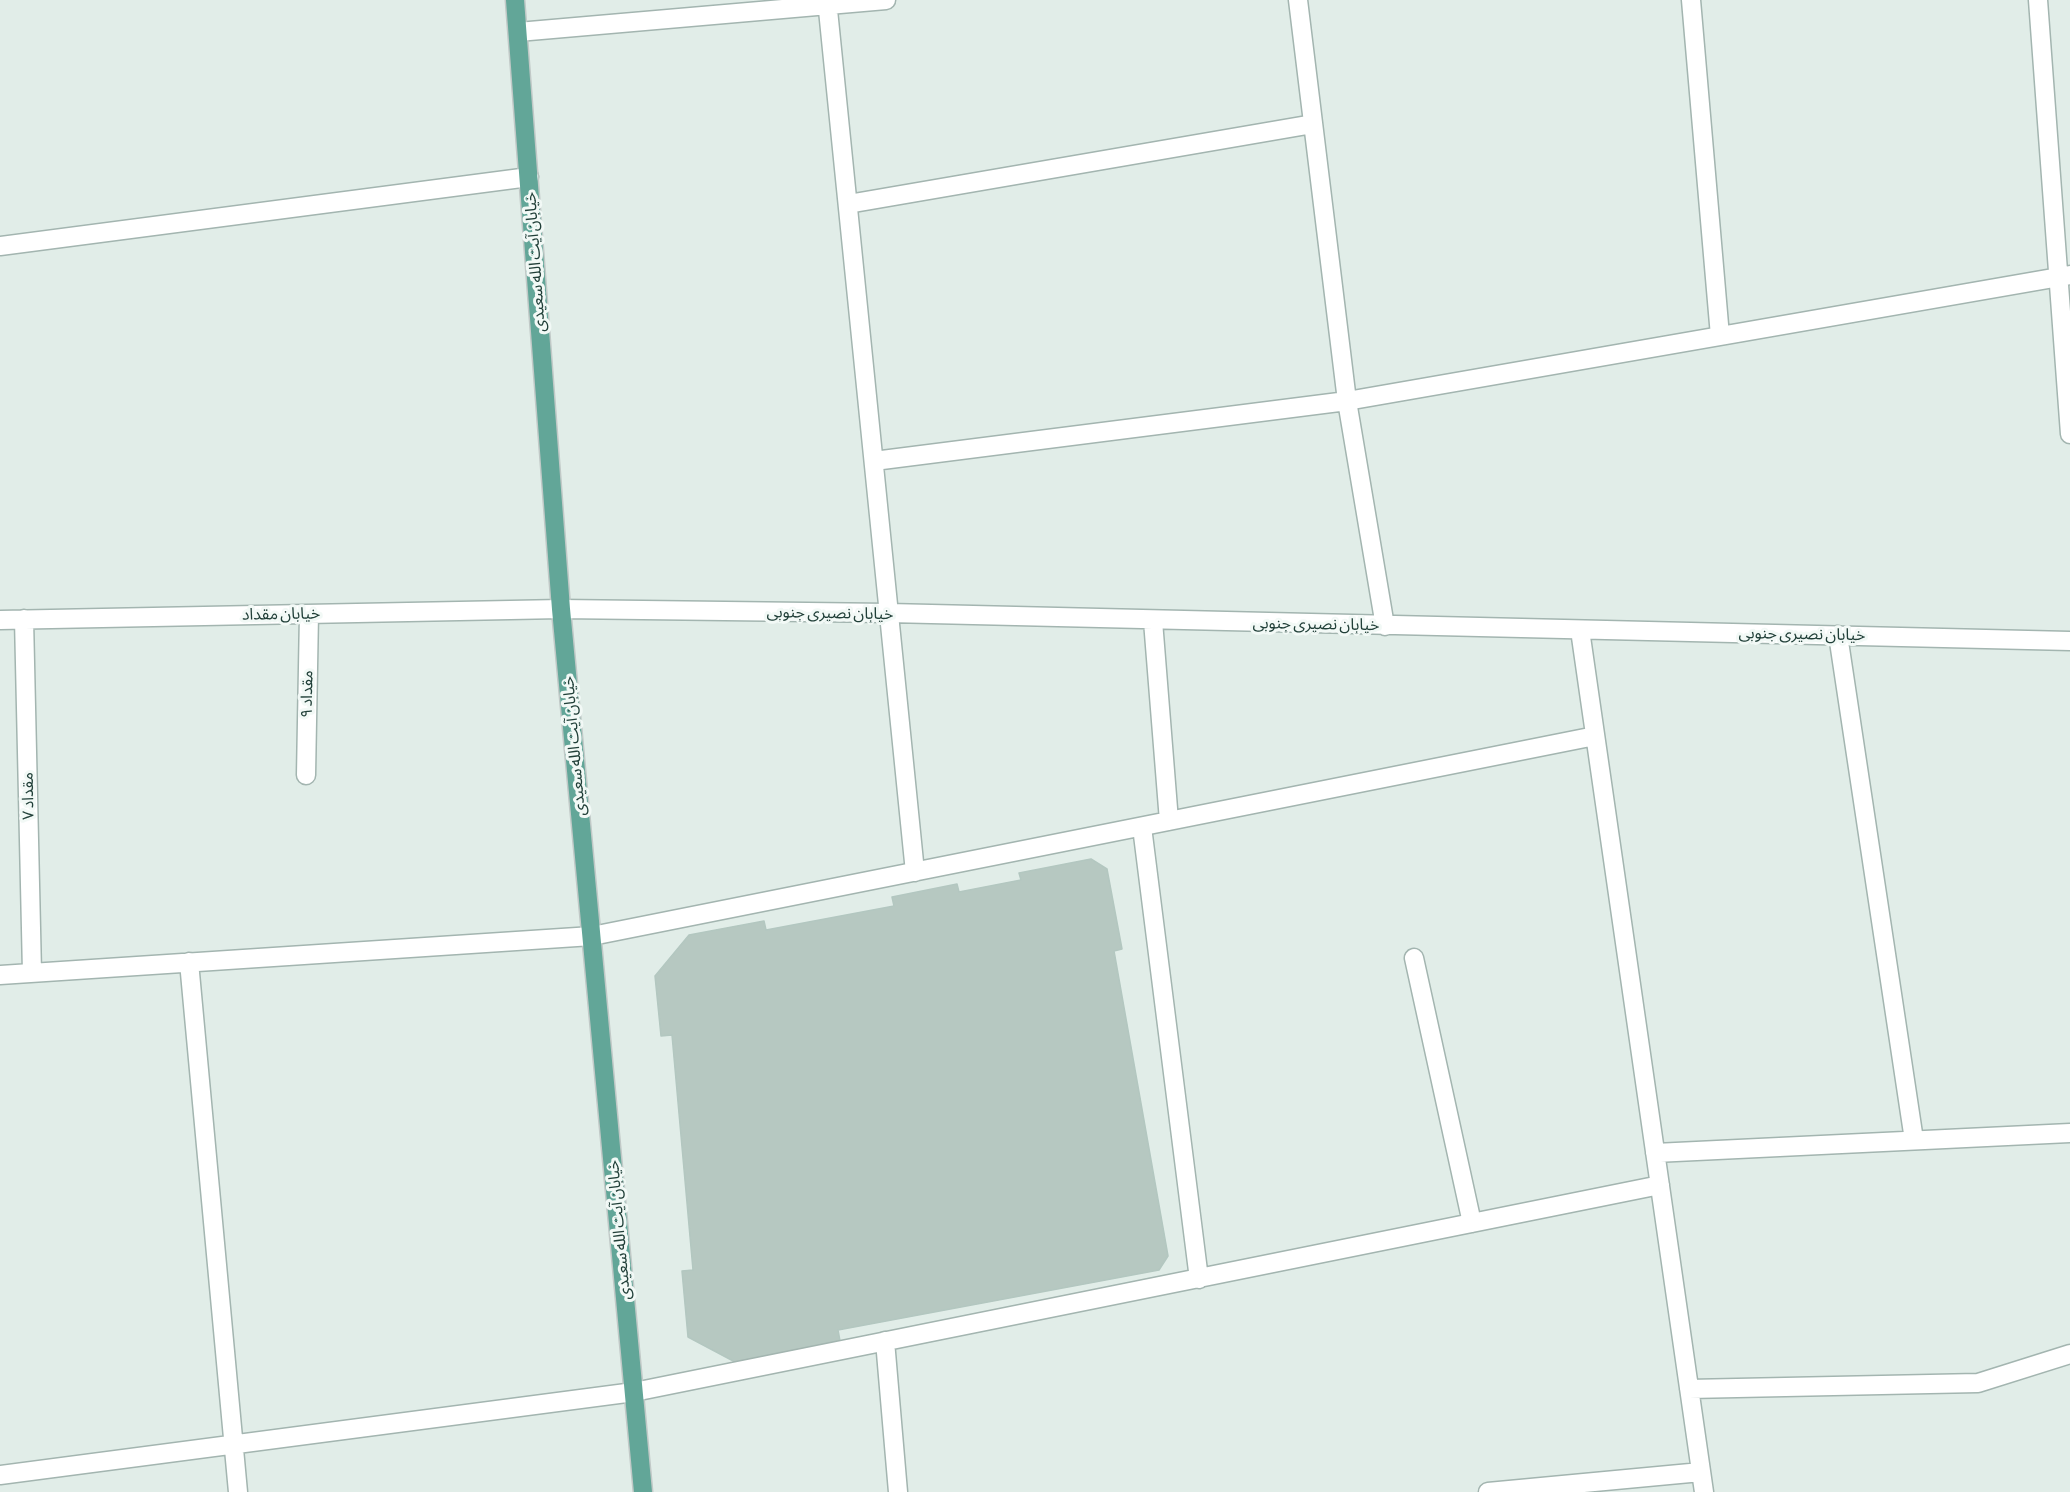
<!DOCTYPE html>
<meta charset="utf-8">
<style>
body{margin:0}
canvas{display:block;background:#e1ede8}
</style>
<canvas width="2070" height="1492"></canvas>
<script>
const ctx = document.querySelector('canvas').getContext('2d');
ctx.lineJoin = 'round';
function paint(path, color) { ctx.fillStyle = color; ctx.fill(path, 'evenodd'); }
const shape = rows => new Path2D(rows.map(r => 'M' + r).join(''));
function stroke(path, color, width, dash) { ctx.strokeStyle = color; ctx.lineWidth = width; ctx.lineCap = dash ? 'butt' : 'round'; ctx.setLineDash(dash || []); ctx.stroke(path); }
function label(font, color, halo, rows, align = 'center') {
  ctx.font = font + ' "Asap Condensed","Noto Sans Arabic",sans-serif'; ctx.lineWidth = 6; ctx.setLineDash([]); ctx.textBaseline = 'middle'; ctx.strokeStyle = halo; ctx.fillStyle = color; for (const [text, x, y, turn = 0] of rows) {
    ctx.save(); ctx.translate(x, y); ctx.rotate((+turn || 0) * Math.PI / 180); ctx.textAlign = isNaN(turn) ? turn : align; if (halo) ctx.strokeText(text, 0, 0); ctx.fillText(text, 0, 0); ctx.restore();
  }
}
const building = shape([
 [1091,859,1107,869,1122,949,1114,951,1168,1256,1159,1270,838,1330,840,1341,737,1363,688,1337,682,1271,693,1270,672,1035,661,1036,655,976,689,935,764,921,766,930,894,906,892,897,957,884,959,892,1021,880,1019,873,1091,859]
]);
paint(building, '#b6c8c1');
stroke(building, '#b3c7c0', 1.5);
const minor = shape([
 [827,0,915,872],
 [1298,0,1347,401,1385,626],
 [1691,0,1720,336],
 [2038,0,2070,434],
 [518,32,886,0],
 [848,204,1313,124],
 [0,246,529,177],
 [874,461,1347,401,2070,275],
 [24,619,32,973],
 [0,620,561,609,889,613,2070,641],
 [1153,621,1169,821],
 [1580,630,1704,1492],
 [1838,635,1914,1140],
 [306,775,309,614],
 [1142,827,1199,1279],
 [1414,958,1472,1223],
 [189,962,238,1492],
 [0,975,592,936,1595,736],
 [1655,1153,2070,1133],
 [885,1341,898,1492],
 [1689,1389,1978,1383,2070,1354],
 [0,1475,634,1392,1660,1185],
 [1488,1492,1701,1472]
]);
const major = shape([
 [515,0,561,609,643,1492]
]);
stroke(minor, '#a3b5b0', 21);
stroke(major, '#c1c9c7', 21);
stroke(minor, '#fff', 18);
stroke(major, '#62a698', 18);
label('16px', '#203f38', '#f2f9f6', [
 ["خیابان آیت الله سعیدی",535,262,-94],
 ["خیابان نصیری جنوبی",830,613,1],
 ["خیابان مقداد",281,614,-1],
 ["خیابان نصیری جنوبی",1316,624,1],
 ["خیابان نصیری جنوبی",1802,634,1],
 ["مقداد ۹",307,694,-89],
 ["خیابان آیت الله سعیدی",574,746,-95],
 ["۷ مقداد",28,796,-91],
 ["خیابان آیت الله سعیدی",619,1230,-95]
]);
</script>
